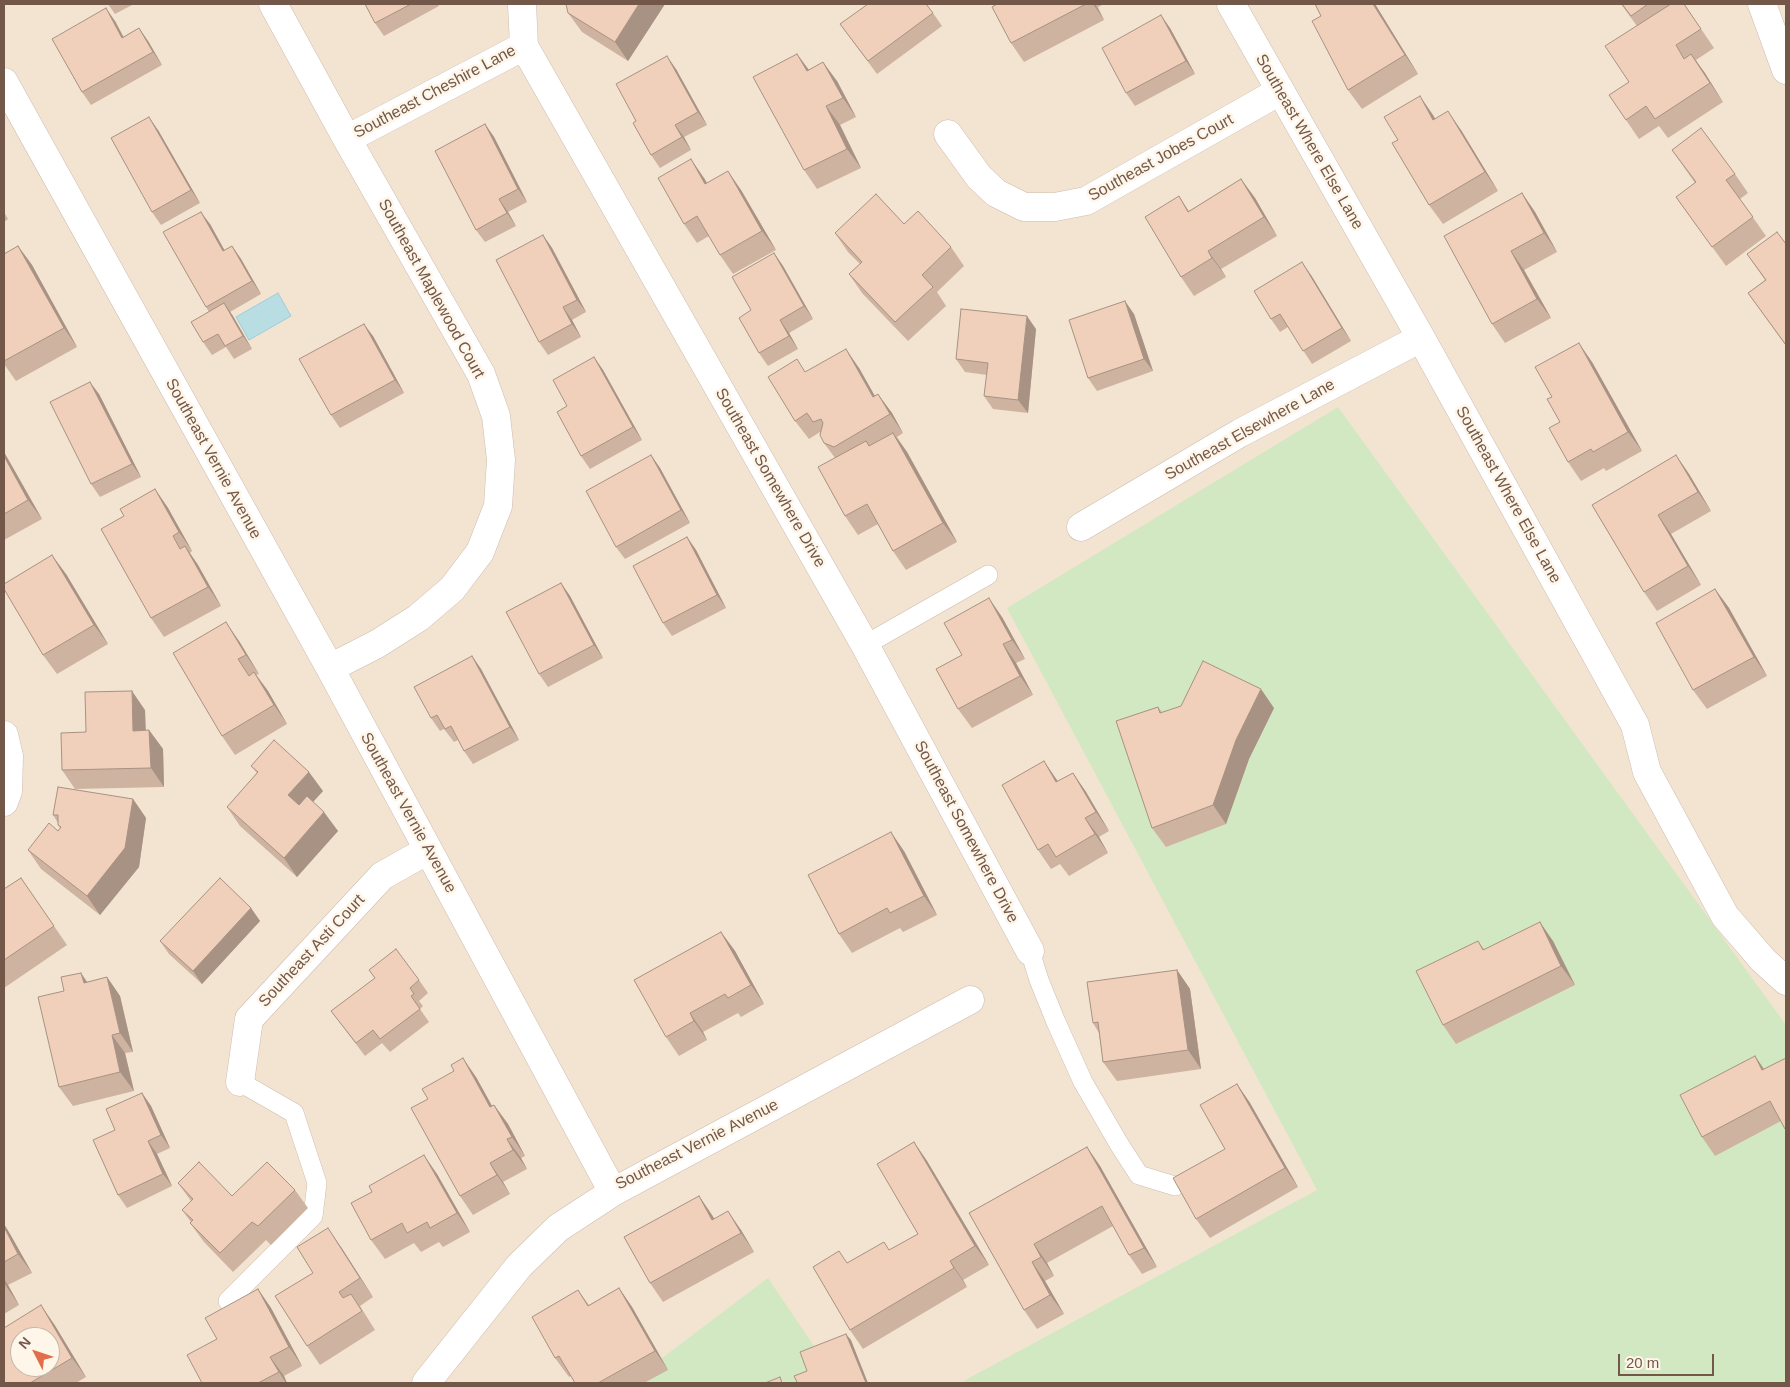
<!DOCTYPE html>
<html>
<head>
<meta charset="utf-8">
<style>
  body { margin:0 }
  #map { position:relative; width:1790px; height:1387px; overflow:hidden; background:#fbf2e3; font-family:Arial,sans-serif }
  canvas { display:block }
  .frame { position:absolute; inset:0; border:5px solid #73584a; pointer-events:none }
  .north { position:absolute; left:10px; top:1327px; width:50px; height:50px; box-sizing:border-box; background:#fef6e9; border:1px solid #c6b7a9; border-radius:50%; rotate:311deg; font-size:14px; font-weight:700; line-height:20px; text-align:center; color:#73584a }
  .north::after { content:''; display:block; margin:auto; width:18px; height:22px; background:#e26d4b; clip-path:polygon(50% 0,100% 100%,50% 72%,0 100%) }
  .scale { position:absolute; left:1618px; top:1354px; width:96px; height:22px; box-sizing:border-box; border:2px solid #73584a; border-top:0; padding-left:6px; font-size:15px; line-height:18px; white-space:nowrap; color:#73584a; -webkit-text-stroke:4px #fef6e9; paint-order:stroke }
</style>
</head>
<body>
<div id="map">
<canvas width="1790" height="1387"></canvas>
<div class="frame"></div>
<div class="north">N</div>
<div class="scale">20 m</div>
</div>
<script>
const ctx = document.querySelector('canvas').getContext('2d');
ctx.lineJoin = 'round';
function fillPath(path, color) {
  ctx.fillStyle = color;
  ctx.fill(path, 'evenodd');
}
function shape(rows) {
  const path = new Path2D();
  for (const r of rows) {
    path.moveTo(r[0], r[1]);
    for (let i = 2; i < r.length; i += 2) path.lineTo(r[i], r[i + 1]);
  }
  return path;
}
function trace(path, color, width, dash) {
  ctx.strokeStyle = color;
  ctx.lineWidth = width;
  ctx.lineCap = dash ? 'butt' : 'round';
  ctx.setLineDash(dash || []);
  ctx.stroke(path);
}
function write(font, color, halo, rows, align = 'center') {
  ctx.font = font + ' Arial,sans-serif';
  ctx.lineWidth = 5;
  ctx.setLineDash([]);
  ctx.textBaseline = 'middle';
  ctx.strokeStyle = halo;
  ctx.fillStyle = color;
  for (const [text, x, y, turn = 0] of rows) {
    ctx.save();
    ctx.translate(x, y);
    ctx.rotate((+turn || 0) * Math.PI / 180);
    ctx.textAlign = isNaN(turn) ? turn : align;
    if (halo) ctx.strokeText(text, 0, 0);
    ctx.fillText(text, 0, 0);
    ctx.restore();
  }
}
fillPath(shape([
  [4,4,1786,4,1786,1375,1744,1383,4,1383],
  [20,1337,50,1337,50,1367,20,1367]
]), '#f3e4d2');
fillPath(shape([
  [1338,407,1786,1025,1786,1383,960,1383,1317,1190,1007,608],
  [768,1278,839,1383,629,1383]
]), '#d2e8c2');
const water = shape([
  [278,293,291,316,249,340,236,317,278,293]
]);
fillPath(water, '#b8dee4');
trace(water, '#9fcdd6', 1);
const service = shape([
  [865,645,988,575],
  [1030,951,1039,980,1056,1022,1083,1082,1119,1144,1139,1175,1175,1186],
  [228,1301,313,1216,317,1183,294,1113,240,1082]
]);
const minor = shape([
  [273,4,347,139,481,374,496,416,501,460,498,506,480,552,452,589,418,618,377,644,330,668],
  [522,4,524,46,865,645,1030,951],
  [1231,4,1421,338,1635,725,1647,772,1725,916,1763,960,1786,981],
  [1762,4,1786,70],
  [4,82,330,668,613,1192],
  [948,134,979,177,996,193,1024,207,1055,207,1086,201,1280,91],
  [347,139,524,46],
  [1081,527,1240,433,1421,338],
  [4,735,9,756,8,791,4,802],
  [240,1082,249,1019,382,876,428,850],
  [426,1383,519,1266,558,1228,613,1192,970,1000]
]);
trace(service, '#cebcad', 20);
trace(minor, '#cebcad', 29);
trace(service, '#fff', 19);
trace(minor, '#fff', 28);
fillPath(shape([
  [108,4,134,4,115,14],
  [365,4,438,4,439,6,384,36,375,23],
  [665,4,628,61,582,32,568,13],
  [997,4,1104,4,1098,7,1104,20,1024,62,1011,43],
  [1315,4,1375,4,1418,74,1362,109,1348,90,1321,16],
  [1621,4,1684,4,1714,48,1696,60,1723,102,1668,138,1659,126,1639,139,1626,120,1629,82,1637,26],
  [933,13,942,26,877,74,840,24],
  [115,21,123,37,139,28,148,41,162,65,91,105,82,92],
  [1170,28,1195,74,1135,106,1126,93],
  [797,54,809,70,837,81,856,117,840,125,861,168,817,189,804,170],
  [676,69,707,125,684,137,691,150,660,168,651,155,636,121],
  [1433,115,1435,119,1461,130,1498,191,1443,224,1429,205,1398,140],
  [485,124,494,137,527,202,508,212,516,226,485,242,476,230],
  [158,130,200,203,161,225,152,212],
  [1672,150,1735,174,1748,193,1740,199,1766,236,1726,266,1676,197,1695,183],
  [704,178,707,183,741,190,776,250,733,274,720,255,709,236,697,243,684,224],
  [1241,179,1255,198,1277,236,1221,269,1226,277,1194,296,1181,277,1179,196,1189,211],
  [1522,193,1535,212,1557,252,1524,270,1551,318,1505,343,1492,324],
  [4,212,8,219,4,222],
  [210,224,225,251,232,246,241,259,261,294,230,312,252,349,234,359,226,347,212,355,203,342,209,312,206,307],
  [904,224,951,247,964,266,937,292,946,306,908,341,862,293,849,274,860,264,848,252,835,233],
  [543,235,552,248,586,312,572,320,581,337,548,355,539,342],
  [1786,244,1786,346,1748,293,1765,280,1747,254],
  [18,246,32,265,77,347,16,381,4,364,4,254],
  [774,253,783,266,813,319,789,333,798,349,768,366,759,353,751,310],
  [1311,275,1351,341,1312,364,1288,327,1280,332,1271,319],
  [1134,314,1153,371,1097,391,1088,378],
  [1036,329,1028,413,993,409,984,396,987,375,965,372,956,359],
  [373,336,404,393,340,428,331,415],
  [594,357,603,370,642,440,590,469,581,456,567,406],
  [1592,362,1642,451,1606,471,1604,468,1581,481,1568,462,1560,422,1552,397],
  [859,368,875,396,892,413,903,433,897,437,907,452,957,542,906,570,893,551,878,524,858,535,845,516,835,458,824,443,820,432,809,439,795,421,806,372],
  [99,394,141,477,100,497,91,484],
  [4,452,42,519,4,540],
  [651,455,660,468,690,523,625,559,616,547],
  [1676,455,1689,474,1711,511,1671,534,1701,585,1657,611,1644,592,1592,505],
  [155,489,168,508,192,551,190,553,198,565,221,606,164,637,151,618,124,516],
  [687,537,696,550,726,608,672,636,663,623],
  [66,574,108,644,57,674,43,655],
  [561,583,570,596,603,658,548,687,539,674],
  [1715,589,1729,608,1767,676,1707,709,1693,690],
  [1002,617,1025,659,1016,663,1033,695,972,728,958,709,962,655],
  [239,641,259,674,256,675,268,691,287,724,235,755,222,736],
  [472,656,481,669,519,740,473,764,464,751,458,740,454,742,444,729,440,731,431,718],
  [1158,707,1162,712,1274,708,1249,759,1226,824,1166,847,1152,828],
  [145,710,146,730,149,730,163,749,164,787,75,789,62,770,86,732],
  [251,766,323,791,313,802,338,831,297,877,240,826,227,807,257,773],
  [1073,773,1086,792,1109,831,1099,837,1108,853,1069,876,1060,864,1051,869,1038,850,1058,782],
  [133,799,146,818,139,867,100,915,41,869,28,850,58,831,60,828,58,825,58,823,53,815],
  [904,851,937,915,903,932,900,928,852,953,839,934],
  [21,878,67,945,4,988,4,889],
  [251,908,260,921,202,984,169,954,160,941],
  [721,932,735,951,764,1004,741,1017,738,1013,703,1032,707,1040,679,1056,666,1037],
  [1478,941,1484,949,1553,941,1575,985,1456,1044,1443,1025],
  [369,970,419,980,428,993,419,1001,423,1006,420,1009,429,1022,390,1052,382,1043,365,1056,331,1011,375,978],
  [1177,970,1190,989,1201,1069,1117,1081,1103,1062,1099,1033,1093,1023],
  [107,977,120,996,133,1052,125,1053,134,1091,73,1106,59,1087,64,991,87,982],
  [1755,1056,1764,1070,1786,1058,1786,1130,1781,1121,1715,1156,1702,1137],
  [476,1077,492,1106,494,1105,508,1124,525,1156,521,1158,527,1169,503,1182,510,1194,473,1215,460,1196],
  [1237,1084,1250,1103,1298,1187,1210,1238,1196,1219,1225,1149],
  [142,1093,151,1106,170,1148,157,1154,172,1186,127,1208,118,1195,115,1130],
  [914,1142,927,1161,989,1265,963,1280,967,1287,863,1349,850,1330,848,1263,890,1250,918,1234],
  [1087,1147,1100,1166,1157,1267,1142,1274,1129,1255,1113,1226,1047,1263,1054,1276,1045,1281,1064,1314,1037,1329,1024,1310,969,1213],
  [437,1174,470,1232,443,1247,439,1242,421,1252,414,1243,385,1259,371,1240],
  [178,1183,232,1196,295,1190,308,1208,271,1245,266,1240,233,1272,204,1242,190,1223,191,1222,182,1210,191,1201],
  [699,1196,714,1218,741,1230,754,1252,663,1302,650,1283],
  [4,1224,10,1234,32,1273,8,1285,19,1305,4,1314],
  [341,1247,373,1297,360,1306,375,1330,320,1365,307,1346,313,1273],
  [619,1288,632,1307,668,1370,644,1383,575,1383,571,1376,569,1377,555,1358,578,1290,589,1305],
  [258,1289,271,1308,302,1366,284,1376,287,1383,202,1383,217,1339],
  [54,1324,86,1377,76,1383,4,1383]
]), '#ceb3a1');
fillPath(shape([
  [639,4,665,4,628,61,615,42],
  [1093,4,1095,4,1104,20],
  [1373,4,1375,4,1418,74,1405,55],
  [106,8,115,21,131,51,122,38],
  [1161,15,1170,28,1195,74,1186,61],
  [139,28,148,41,162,65,153,52],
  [797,54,811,73,807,71],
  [1691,54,1705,73,1723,102,1710,83],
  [667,56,676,69,707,125,698,112],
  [823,62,837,81,856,117,843,98],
  [1420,96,1433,115,1447,139,1433,120],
  [826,106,840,125,861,168,847,149],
  [1448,111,1461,130,1498,191,1485,172],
  [149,117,158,130,200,203,191,190],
  [485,124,494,137,527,202,518,189],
  [675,125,684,137,691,150,682,137],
  [691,159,704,178,718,203,705,184],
  [728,171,741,190,776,250,762,231],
  [1241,179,1255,198,1277,236,1264,217],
  [1522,193,1535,212,1557,252,1544,233],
  [499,199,508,212,516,226,507,213],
  [201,212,210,224,232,264,223,251],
  [543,235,552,248,586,312,577,300],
  [18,246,32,265,77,347,64,328],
  [232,246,241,259,261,294,252,281],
  [1208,251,1221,269,1226,277,1212,258],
  [1511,251,1524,270,1551,318,1537,299],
  [774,253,783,266,813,319,804,306],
  [1302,262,1311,275,1351,341,1342,328],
  [1125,301,1134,314,1153,371,1144,359],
  [224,303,233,316,252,349,243,336],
  [563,307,572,320,581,337,572,324],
  [1027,316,1036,329,1028,413,1018,400],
  [780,320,789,333,798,349,789,336],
  [364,324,373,336,404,393,395,380],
  [1579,343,1592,362,1642,451,1628,432],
  [846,349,859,368,886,416,873,397],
  [594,357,603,370,642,440,633,427],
  [90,382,99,394,141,477,132,464],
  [878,394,892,413,903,433,890,414],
  [893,433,907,452,957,542,943,523],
  [4,452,42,519,28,500,4,456],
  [651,455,660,468,690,523,681,510],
  [1676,455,1689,474,1711,511,1698,492],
  [155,489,168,508,192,551,179,532],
  [1658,515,1671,534,1701,585,1688,566],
  [687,537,696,550,726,608,717,595],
  [185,546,198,565,221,606,208,587],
  [52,555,66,574,108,644,94,625],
  [561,583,570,596,603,658,594,645],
  [1715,589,1729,608,1767,676,1754,657],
  [989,598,1002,617,1025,659,1012,640],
  [226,622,239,641,259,674,246,655],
  [1003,644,1016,663,1033,695,1020,676],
  [472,656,481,669,519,740,510,727],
  [254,672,268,691,287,724,274,705],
  [1261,689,1274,708,1249,759,1226,824,1213,805,1236,740],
  [132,691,145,710,146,750,133,731],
  [149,730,163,749,164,787,151,768],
  [1044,761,1057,780,1070,801,1056,782],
  [309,772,323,791,302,814,288,795],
  [1073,773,1086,792,1109,831,1096,812],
  [133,799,146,818,139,867,100,915,87,896],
  [324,812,338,831,297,877,284,858],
  [1085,818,1099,837,1108,853,1095,834],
  [891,832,904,851,937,915,924,896],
  [251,908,260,921,202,984,193,971],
  [1540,922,1553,941,1575,985,1561,966],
  [721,932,735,951,764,1004,751,985],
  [1177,970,1190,989,1201,1069,1188,1050],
  [81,973,94,992,84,983],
  [107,977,120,996,133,1052,120,1033],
  [690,1013,703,1032,707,1040,694,1021],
  [112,1035,125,1053,134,1091,120,1072],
  [1755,1056,1768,1075,1762,1070],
  [463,1058,476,1077,503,1126,490,1107],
  [1237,1084,1250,1103,1298,1187,1285,1168],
  [142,1093,151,1106,170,1148,161,1135],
  [494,1105,508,1124,525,1156,512,1137],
  [507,1139,521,1158,527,1169,513,1150],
  [148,1141,157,1154,172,1186,163,1174],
  [914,1142,927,1161,989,1265,975,1246],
  [1087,1147,1100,1166,1157,1267,1144,1248],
  [424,1155,437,1174,470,1232,457,1213],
  [490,1163,503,1182,510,1194,497,1175],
  [699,1196,712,1215,725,1238,712,1220],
  [728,1211,741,1230,754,1252,741,1233],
  [4,1224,10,1234,32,1273,18,1254,4,1227],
  [328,1228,341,1247,373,1297,360,1278],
  [1034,1244,1047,1263,1054,1276,1041,1257],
  [950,1261,963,1280,967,1287,954,1268],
  [1032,1262,1045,1281,1064,1314,1050,1295],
  [4,1279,8,1285,19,1305,6,1286,4,1282],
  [619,1288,632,1307,668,1370,655,1351],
  [258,1289,271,1308,302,1366,289,1347],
  [41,1305,54,1324,86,1377,72,1358],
  [846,1334,851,1340,868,1383,866,1383],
  [270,1357,284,1376,287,1383,286,1383,279,1372]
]), '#a89283');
const building = shape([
  [365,4,411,4,375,23,365,4],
  [566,4,639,4,615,42,568,13,566,4],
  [868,4,926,4,933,13,868,61,840,24,868,4],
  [997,4,1086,4,1011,43,992,7,997,4],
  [1315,4,1373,4,1405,55,1348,90,1312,21,1321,16,1315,4],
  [1622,4,1648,4,1631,16,1622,4],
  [1671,4,1684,4,1701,29,1676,45,1684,59,1691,54,1710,83,1655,119,1646,106,1626,120,1609,95,1629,82,1605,46,1671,4],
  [106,8,122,38,139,28,153,52,82,92,52,39,106,8],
  [1161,15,1186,61,1126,93,1102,48,1161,15],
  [797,54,807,71,823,62,843,98,826,106,847,149,804,170,753,77,797,54],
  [667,56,698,112,675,125,682,137,651,155,633,123,636,121,616,84,667,56],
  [1420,96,1433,120,1448,111,1485,172,1429,205,1392,143,1398,140,1384,117,1420,96],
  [149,117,191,190,152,212,111,138,149,117],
  [485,124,518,189,499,199,507,213,476,230,435,151,485,124],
  [1701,128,1735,174,1726,180,1753,217,1712,247,1676,197,1696,182,1672,150,1701,128],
  [691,159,705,184,728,171,762,231,720,255,697,216,684,224,658,178,691,159],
  [1241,179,1264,217,1208,251,1212,258,1181,277,1145,217,1179,196,1188,212,1241,179],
  [1522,193,1544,233,1511,251,1537,299,1492,324,1444,236,1522,193],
  [876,194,904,224,918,211,951,247,922,275,933,287,895,322,849,274,862,262,835,233,876,194],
  [201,212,223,251,232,246,252,281,206,307,163,232,201,212],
  [1777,232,1786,244,1786,345,1748,293,1766,280,1747,254,1777,232],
  [543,235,577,300,563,307,572,324,539,342,496,260,543,235],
  [18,246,64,328,4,361,4,254,18,246],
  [774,253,804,306,780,320,789,336,759,353,739,318,751,310,732,277,774,253],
  [1302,262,1342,328,1303,351,1280,314,1271,319,1254,291,1302,262],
  [1125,301,1144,359,1088,378,1069,320,1125,301],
  [224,303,243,336,225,346,218,334,203,342,191,322,224,303],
  [961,309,1027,316,1018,400,984,396,988,363,956,359,961,309],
  [364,324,395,380,331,415,299,359,364,324],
  [1579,343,1628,432,1593,452,1591,449,1568,462,1549,428,1560,422,1547,399,1552,397,1535,367,1579,343],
  [846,349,873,397,878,394,890,414,834,447,824,443,820,435,823,423,821,419,813,422,807,413,795,421,768,377,797,359,805,372,846,349],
  [594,357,633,427,581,456,557,412,567,406,553,380,594,357],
  [90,382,132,464,91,484,50,402,90,382],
  [893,433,943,523,893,551,867,504,845,516,818,467,866,441,869,446,893,433],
  [651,455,681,510,616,547,586,491,651,455],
  [1676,455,1698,492,1658,515,1688,566,1644,592,1592,505,1676,455],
  [4,456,28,500,4,514,4,456],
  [155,489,179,532,173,536,180,549,185,546,208,587,151,618,101,529,124,516,120,509,155,489],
  [687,537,717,595,663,623,633,566,687,537],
  [52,555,94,625,43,655,4,589,4,584,52,555],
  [561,583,594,645,539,674,506,612,561,583],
  [1715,589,1754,657,1693,690,1656,623,1715,589],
  [989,598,1012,640,1003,644,1020,676,958,709,936,669,962,655,944,623,989,598],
  [226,622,246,655,238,659,249,676,254,672,274,705,222,736,173,653,226,622],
  [472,656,510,727,464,751,451,726,445,729,437,715,431,718,414,687,472,656],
  [1203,661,1261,689,1236,740,1213,805,1152,828,1116,721,1158,707,1160,713,1181,706,1203,661],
  [132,691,133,731,149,730,151,768,62,770,61,733,86,732,85,692,132,691],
  [274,740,309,772,288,795,299,805,307,796,324,812,284,858,227,807,258,772,251,766,274,740],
  [1044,761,1056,782,1073,773,1096,812,1085,818,1095,834,1056,857,1048,844,1038,850,1002,785,1044,761],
  [58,787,133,799,125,848,87,896,28,850,49,823,58,831,61,827,58,825,58,815,53,815,58,787],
  [891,832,924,896,890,913,887,908,839,934,808,875,891,832],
  [21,878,54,926,4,960,4,889,21,878],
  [220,878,251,908,193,971,160,941,220,878],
  [1540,922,1561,966,1443,1025,1416,971,1478,941,1483,950,1540,922],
  [721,932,751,985,728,998,725,994,690,1013,694,1021,666,1037,634,980,721,932],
  [396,949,419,980,410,988,414,994,411,996,420,1009,380,1039,373,1030,356,1043,331,1011,375,978,369,970,396,949],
  [1177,970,1188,1050,1103,1062,1098,1022,1093,1023,1087,982,1177,970],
  [81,973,84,983,107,977,120,1033,112,1035,120,1072,59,1087,38,997,64,991,61,977,81,973],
  [1755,1056,1762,1070,1786,1058,1786,1129,1785,1129,1770,1101,1702,1137,1680,1095,1755,1056],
  [463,1058,490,1107,494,1105,512,1137,507,1139,513,1150,490,1163,497,1175,460,1196,411,1108,428,1099,422,1089,454,1071,451,1065,463,1058],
  [1237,1084,1285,1168,1196,1219,1173,1178,1225,1149,1200,1105,1237,1084],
  [142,1093,161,1135,148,1141,163,1174,118,1195,93,1140,115,1130,106,1109,142,1093],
  [914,1142,975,1246,950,1261,954,1268,850,1330,813,1267,839,1251,847,1263,884,1242,889,1250,918,1234,877,1164,914,1142],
  [1087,1147,1144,1248,1129,1255,1102,1206,1034,1244,1041,1257,1032,1262,1050,1295,1024,1310,969,1213,1087,1147],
  [424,1155,457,1213,430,1228,427,1222,407,1233,402,1223,371,1240,351,1203,372,1192,369,1186,424,1155],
  [199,1162,232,1196,267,1162,295,1190,258,1226,252,1222,220,1253,190,1223,193,1220,182,1210,193,1199,178,1183,199,1162],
  [699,1196,712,1220,728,1211,741,1233,650,1283,624,1237,699,1196],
  [4,1227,18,1254,4,1262,4,1227],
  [328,1228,360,1278,339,1292,343,1298,351,1294,362,1311,307,1346,275,1296,313,1273,297,1247,328,1228],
  [619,1288,655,1351,598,1383,575,1383,559,1356,555,1358,532,1317,578,1290,588,1306,619,1288],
  [258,1289,289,1347,270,1357,279,1372,258,1383,202,1383,187,1355,217,1339,205,1318,258,1289],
  [41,1305,72,1358,30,1383,4,1383,4,1328,41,1305],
  [20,1337,50,1337,50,1367,20,1367,20,1337],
  [846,1334,866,1383,795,1383,797,1382,794,1376,807,1371,800,1352,846,1334],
  [780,1377,782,1383,765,1383,780,1377]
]);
fillPath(building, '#f0d0bb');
trace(building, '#a89283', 1);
write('16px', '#73584a', '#fef6e9', [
  ["Southeast Cheshire Lane",435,92,-28],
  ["Southeast Where Else Lane",1309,142,60],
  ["Southeast Jobes Court",1161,158,-29],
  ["Southeast Maplewood Court",431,289,61],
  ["Southeast Elsewhere Lane",1250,430,-29],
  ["Southeast Vernie Avenue",213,459,61],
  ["Southeast Somewhere Drive",770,478,60],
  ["Southeast Where Else Lane",1508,495,61],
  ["Southeast Vernie Avenue",408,813,61],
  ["Southeast Somewhere Drive",966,832,62],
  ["Southeast Asti Court",312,951,-47],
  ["Southeast Vernie Avenue",697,1145,-27]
]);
</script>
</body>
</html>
